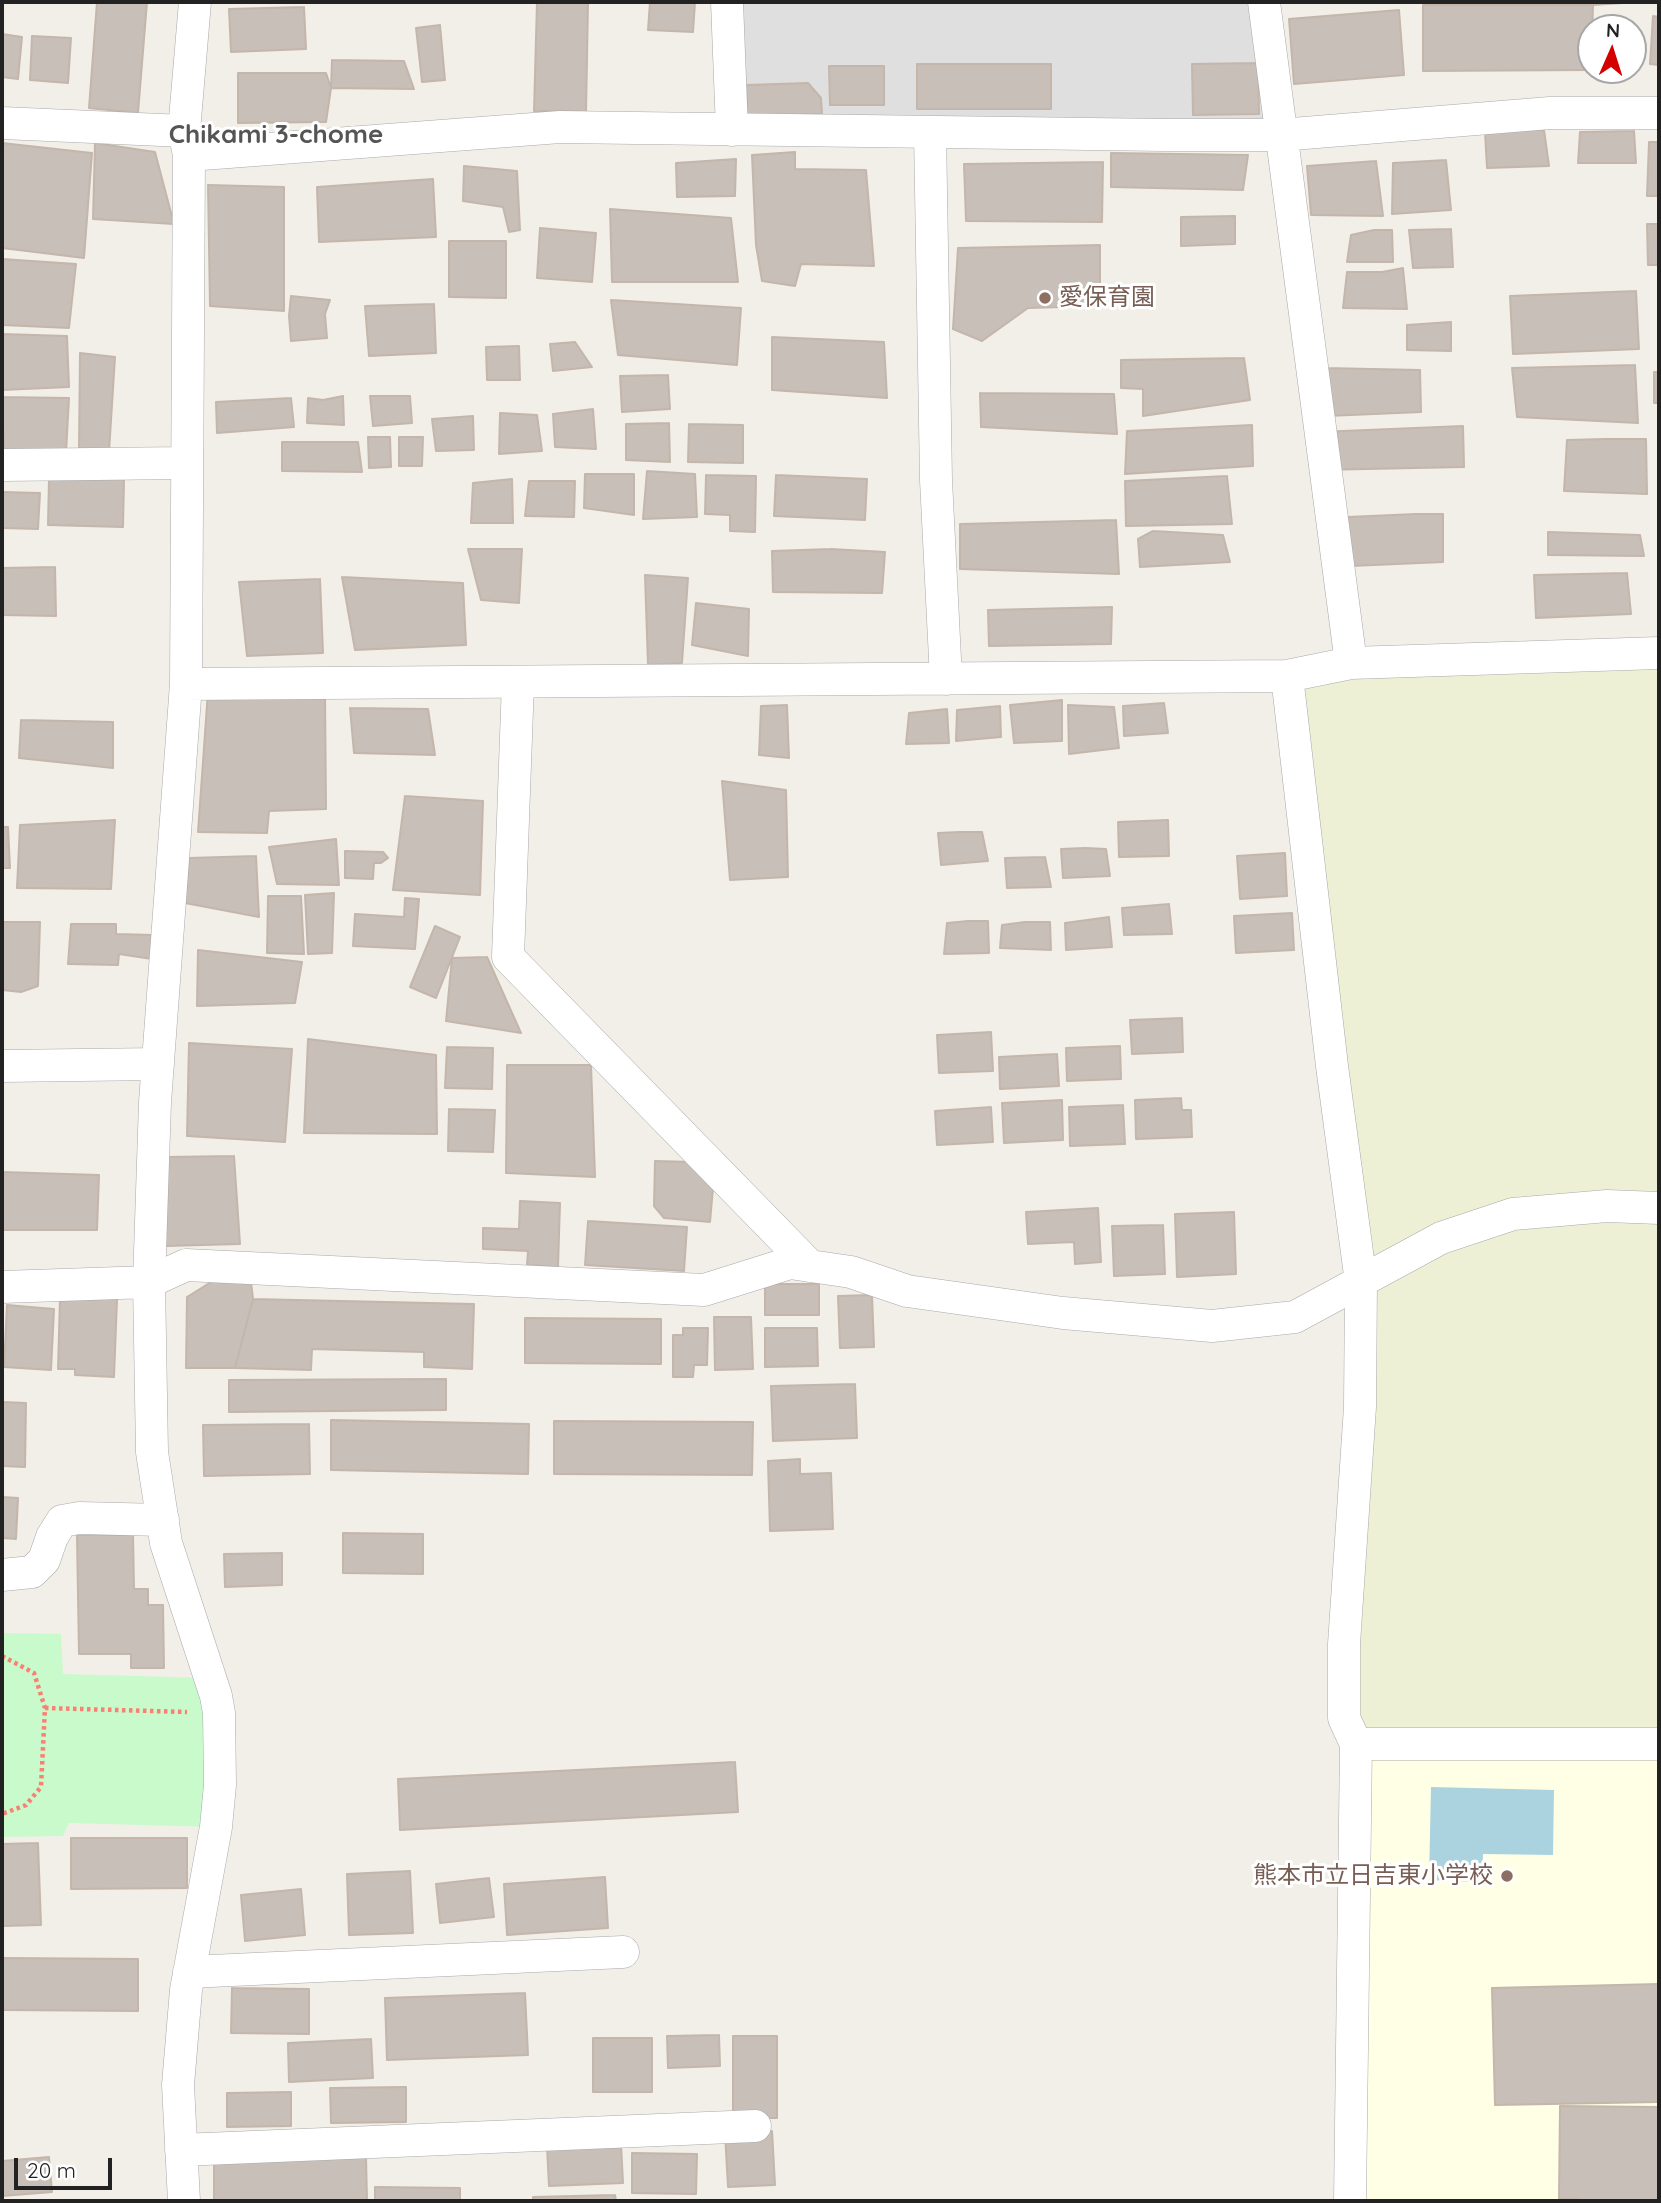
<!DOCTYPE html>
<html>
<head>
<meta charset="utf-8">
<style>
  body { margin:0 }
  #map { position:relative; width:1661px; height:2203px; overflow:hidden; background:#f2efe9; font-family:Quicksand,sans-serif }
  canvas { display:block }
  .frame { position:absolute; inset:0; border:4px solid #222; pointer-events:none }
  .north { position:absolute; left:1577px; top:14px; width:70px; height:70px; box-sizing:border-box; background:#fff; border:2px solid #a7a7a7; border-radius:50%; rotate:3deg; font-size:19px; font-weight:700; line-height:28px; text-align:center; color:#222 }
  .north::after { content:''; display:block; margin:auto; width:24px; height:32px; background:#d40000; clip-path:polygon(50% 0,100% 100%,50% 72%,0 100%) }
  .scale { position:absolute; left:14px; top:2158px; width:98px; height:32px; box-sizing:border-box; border:4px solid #222; border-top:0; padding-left:9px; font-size:21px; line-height:24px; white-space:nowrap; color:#222; -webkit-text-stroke:5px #fff; paint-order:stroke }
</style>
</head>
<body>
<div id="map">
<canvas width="1661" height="2203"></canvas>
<div class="frame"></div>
<div class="north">N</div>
<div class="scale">20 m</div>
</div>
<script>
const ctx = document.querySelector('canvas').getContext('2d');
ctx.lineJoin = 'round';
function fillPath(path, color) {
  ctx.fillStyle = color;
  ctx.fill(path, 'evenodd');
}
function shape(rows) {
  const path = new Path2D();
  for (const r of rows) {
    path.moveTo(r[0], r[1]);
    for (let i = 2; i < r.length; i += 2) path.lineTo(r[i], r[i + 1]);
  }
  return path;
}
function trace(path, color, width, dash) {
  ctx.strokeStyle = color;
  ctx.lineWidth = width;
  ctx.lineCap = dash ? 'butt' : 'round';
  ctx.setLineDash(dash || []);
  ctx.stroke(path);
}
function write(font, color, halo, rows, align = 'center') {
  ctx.font = font + ' Quicksand,"Noto Sans JP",sans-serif';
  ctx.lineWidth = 6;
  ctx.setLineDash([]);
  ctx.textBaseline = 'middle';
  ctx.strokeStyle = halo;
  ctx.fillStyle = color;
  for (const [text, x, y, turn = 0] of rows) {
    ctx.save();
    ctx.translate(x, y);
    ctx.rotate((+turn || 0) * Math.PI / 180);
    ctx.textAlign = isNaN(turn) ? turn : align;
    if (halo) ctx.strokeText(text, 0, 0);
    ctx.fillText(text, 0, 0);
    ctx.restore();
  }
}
fillPath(shape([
  [736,2,1251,2,1267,123,747,117]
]), '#e0dfdf');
fillPath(shape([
  [1356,1744,1659,1744,1659,2201,1350,2201]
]), '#ffffe5');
fillPath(shape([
  [1659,653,1659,1744,1356,1744,1360,1407,1287,676]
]), '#eef0d5');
fillPath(shape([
  [2,1633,61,1634,63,1674,209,1678,216,1827,69,1823,63,1836,2,1837]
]), '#c8facc');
fillPath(shape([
  [1431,1787,1554,1790,1553,1855,1483,1854,1482,1882,1429,1880]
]), '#aad3df');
const building = shape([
  [97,2,147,2,138,113,89,108,97,2],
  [537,2,588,2,586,112,534,111,537,2],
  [650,2,695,2,693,32,648,30,650,2],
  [1585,2,1638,2,1593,5,1585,2],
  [1423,5,1593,5,1591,70,1593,70,1423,71,1423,5],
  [304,7,306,49,231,52,229,9,304,7],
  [1399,10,1404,75,1294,84,1289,19,1399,10],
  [1653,16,1659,17,1659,65,1650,64,1653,16],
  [440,25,445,80,422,82,416,28,440,25],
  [2,34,22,37,18,79,2,77,2,34],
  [32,36,71,38,68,83,30,80,32,36],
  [332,60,404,61,414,89,331,88,332,60],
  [1258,63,1259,114,1193,115,1192,64,1258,63],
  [917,64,1051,64,1051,109,917,109,917,64],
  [829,66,884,66,884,105,830,105,829,66],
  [238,73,326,73,331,88,326,122,238,123,238,73],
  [808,83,821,98,822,114,747,117,746,85,808,83],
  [1510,128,1544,130,1549,166,1487,168,1485,132,1510,128],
  [1634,131,1636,163,1578,163,1580,132,1634,131],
  [1649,142,1659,142,1659,196,1647,196,1649,142],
  [2,143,92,153,84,258,2,248,2,143],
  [95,143,155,152,174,224,93,219,95,143],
  [795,152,795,169,866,170,874,266,801,264,795,286,762,281,756,245,752,155,795,152],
  [1111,153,1248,155,1243,190,1111,187,1111,153],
  [736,159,735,196,677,197,676,163,736,159],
  [1446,160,1451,210,1392,214,1393,163,1446,160],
  [1376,161,1383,216,1311,215,1307,166,1376,161],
  [1103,162,1102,222,966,221,964,164,1103,162],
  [464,166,517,171,520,230,509,232,503,207,463,201,464,166],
  [433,179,436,237,319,242,317,187,433,179],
  [208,185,284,187,284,311,210,306,208,185],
  [610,209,731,218,738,282,612,282,610,209],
  [1235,216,1235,244,1181,246,1181,217,1235,216],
  [1647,224,1659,224,1659,265,1648,265,1647,224],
  [540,228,596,233,592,282,537,278,540,228],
  [1451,229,1453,267,1413,268,1409,230,1451,229],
  [1374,230,1392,230,1393,262,1347,262,1351,235,1374,230],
  [449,241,506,241,506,298,449,297,449,241],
  [1100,245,1100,306,1028,308,982,341,953,329,958,248,1100,245],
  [2,259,76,264,69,328,2,325,2,259],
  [1403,268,1407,309,1343,308,1347,272,1382,272,1403,268],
  [1636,291,1639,349,1513,354,1510,296,1636,291],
  [291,296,330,300,325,314,327,338,291,341,289,316,291,296],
  [611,300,741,308,737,365,618,355,611,300],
  [434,304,436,353,369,356,365,306,434,304],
  [1451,322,1451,351,1407,350,1407,325,1451,322],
  [2,334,67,336,69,387,2,390,2,334],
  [772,337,884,342,887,398,772,390,772,337],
  [575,342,592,367,553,371,550,344,575,342],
  [519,346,520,380,487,380,486,347,519,346],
  [80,353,115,357,109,452,79,452,80,353],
  [1244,358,1250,400,1143,416,1143,389,1121,388,1121,360,1244,358],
  [1635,365,1638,423,1517,417,1512,368,1635,365],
  [1324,368,1420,370,1421,412,1327,416,1324,368],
  [1654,372,1659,372,1659,403,1654,403,1654,372],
  [668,375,670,409,622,412,620,376,668,375],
  [980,393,1114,394,1117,434,981,427,980,393],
  [343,396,344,425,307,423,308,398,323,400,343,396],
  [370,396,410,396,412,423,373,426,370,396],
  [2,397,69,398,66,453,4,452,2,397],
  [291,398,294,427,217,433,216,402,291,398],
  [593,409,596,449,555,447,553,414,593,409],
  [500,413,537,415,542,451,499,454,500,413],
  [473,416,474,450,436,451,432,419,473,416],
  [669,423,670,462,626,460,626,424,669,423],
  [689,424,743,425,743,463,688,462,689,424],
  [1252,425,1253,466,1125,474,1127,431,1252,425],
  [1463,426,1464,467,1319,470,1319,432,1463,426],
  [368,437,390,437,391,467,369,468,368,437],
  [399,437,423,437,422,466,399,466,399,437],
  [1605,439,1646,439,1647,494,1564,491,1567,440,1605,439],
  [282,442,358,442,362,472,282,471,282,442],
  [647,471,695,474,697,517,643,519,647,471],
  [585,474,634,474,634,515,584,508,585,474],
  [706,475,756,476,755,532,730,531,730,515,705,514,706,475],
  [776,475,867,479,865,520,774,516,776,475],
  [1227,476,1232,524,1126,526,1125,481,1227,476],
  [49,478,124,479,123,527,48,525,49,478],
  [512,479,513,523,471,523,473,483,512,479],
  [529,481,575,481,574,517,525,516,529,481],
  [2,492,40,493,38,529,2,528,2,492],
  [1416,514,1443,514,1443,562,1328,567,1325,518,1416,514],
  [1116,520,1119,574,960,569,960,524,1116,520],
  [1153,531,1223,535,1230,562,1140,567,1138,539,1153,531],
  [1548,532,1640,535,1644,556,1548,555,1548,532],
  [468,549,522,549,519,603,481,600,468,549],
  [831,549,885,552,882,593,773,592,772,551,831,549],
  [55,567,56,616,2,615,2,568,55,567],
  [1627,573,1631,614,1536,618,1534,575,1627,573],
  [645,575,688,578,682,663,648,665,645,575],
  [342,577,463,583,466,645,355,650,342,577],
  [320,579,323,653,247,656,239,582,320,579],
  [696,603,749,609,748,656,692,645,696,603],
  [1112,607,1111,644,989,646,988,610,1112,607],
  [208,691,325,692,326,809,269,811,267,833,198,832,208,691],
  [1062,700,1062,741,1014,743,1010,705,1062,700],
  [1164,703,1168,733,1124,736,1123,706,1164,703],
  [787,705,789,758,759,755,761,706,787,705],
  [1068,705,1114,707,1119,748,1069,754,1068,705],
  [1000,706,1001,737,956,741,957,710,1000,706],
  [350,708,428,709,435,755,354,753,350,708],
  [947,709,949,743,906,744,909,713,947,709],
  [21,720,113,722,113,768,19,758,21,720],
  [722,781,786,790,788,877,730,880,722,781],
  [405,796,483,801,480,895,393,890,405,796],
  [115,820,111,889,17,888,20,825,115,820],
  [1168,820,1169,856,1119,857,1118,822,1168,820],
  [2,827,8,827,10,868,2,868,2,827],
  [960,832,982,832,988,861,941,865,938,833,960,832],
  [336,839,339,885,277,884,269,847,336,839],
  [1085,848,1106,849,1110,876,1063,878,1061,849,1085,848],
  [345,851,383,852,388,858,381,863,374,863,373,879,345,878,345,851],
  [1285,853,1287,896,1240,899,1237,856,1285,853],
  [256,856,259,917,185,903,189,858,256,856],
  [1045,857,1051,887,1007,888,1005,858,1045,857],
  [334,893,332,953,308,954,305,895,334,893],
  [268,896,301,896,304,954,267,953,268,896],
  [405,898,419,899,415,949,353,946,355,914,404,917,405,898],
  [1169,904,1172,934,1124,935,1122,908,1169,904],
  [1292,913,1294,950,1236,953,1234,916,1292,913],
  [1109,917,1112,947,1066,950,1065,923,1109,917],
  [968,921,988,921,989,953,944,954,947,923,968,921],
  [2,922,40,922,38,986,21,992,2,990,2,922],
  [1025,922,1050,922,1051,950,1000,948,1002,925,1025,922],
  [71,924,116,924,116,934,153,935,152,959,119,954,118,965,68,964,71,924],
  [435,926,460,937,436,998,410,987,435,926],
  [198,950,302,962,295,1003,197,1006,198,950],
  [487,957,521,1033,446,1021,452,958,487,957],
  [1182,1018,1183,1052,1132,1054,1130,1020,1182,1018],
  [991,1032,993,1071,939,1073,937,1035,991,1032],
  [308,1039,436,1055,437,1134,304,1133,308,1039],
  [189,1043,292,1049,285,1142,187,1136,189,1043],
  [1120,1046,1121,1079,1067,1081,1066,1048,1120,1046],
  [447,1047,493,1048,492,1089,445,1088,447,1047],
  [1057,1054,1059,1086,1000,1089,999,1057,1057,1054],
  [507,1065,591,1065,595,1177,506,1173,507,1065],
  [1181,1098,1182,1110,1191,1110,1192,1137,1136,1139,1135,1100,1181,1098],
  [1062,1100,1063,1140,1004,1143,1002,1103,1062,1100],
  [1123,1105,1125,1144,1070,1146,1069,1107,1123,1105],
  [991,1107,993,1142,937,1145,935,1111,991,1107],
  [449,1109,495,1110,493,1152,448,1151,449,1109],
  [234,1156,240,1244,166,1246,166,1157,234,1156],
  [655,1161,694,1162,713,1188,710,1222,664,1218,654,1206,655,1161],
  [2,1172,99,1175,97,1230,2,1230,2,1172],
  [520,1201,560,1203,558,1267,527,1265,528,1251,483,1249,483,1228,519,1229,520,1201],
  [1098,1208,1101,1262,1075,1264,1074,1242,1028,1244,1026,1212,1098,1208],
  [1234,1212,1236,1274,1177,1277,1175,1214,1234,1212],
  [588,1221,687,1227,684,1271,585,1265,588,1221],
  [1163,1225,1165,1274,1114,1276,1112,1226,1163,1225],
  [211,1282,251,1282,253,1299,235,1368,186,1368,187,1297,211,1282],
  [765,1284,819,1284,819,1315,765,1315,765,1284],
  [872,1295,874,1347,840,1348,838,1296,872,1295],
  [60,1297,117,1299,114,1377,75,1375,75,1369,58,1369,60,1297],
  [253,1299,474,1304,472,1369,424,1367,424,1352,312,1349,311,1370,235,1368,253,1299],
  [7,1305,54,1309,51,1370,4,1367,7,1305],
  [714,1317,751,1317,753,1369,715,1370,714,1317],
  [525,1318,661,1319,661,1364,525,1363,525,1318],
  [683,1328,708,1328,707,1365,694,1365,693,1377,673,1377,673,1335,683,1335,683,1328],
  [765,1328,817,1328,818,1366,765,1367,765,1328],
  [446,1379,446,1410,229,1412,229,1380,446,1379],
  [855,1384,857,1438,773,1441,771,1386,855,1384],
  [2,1402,26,1403,25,1467,2,1466,2,1402],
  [331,1420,529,1424,528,1474,331,1470,331,1420],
  [554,1421,753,1422,752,1475,554,1474,554,1421],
  [309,1424,310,1474,204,1476,203,1425,309,1424],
  [800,1459,800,1474,831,1473,833,1529,770,1531,768,1461,800,1459],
  [2,1497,18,1498,16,1539,2,1538,2,1497],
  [343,1533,423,1534,423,1574,343,1573,343,1533],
  [77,1535,133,1535,134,1589,148,1589,148,1605,163,1605,164,1668,131,1668,131,1654,79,1654,77,1535],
  [282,1553,282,1585,225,1587,224,1554,282,1553],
  [735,1762,738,1812,400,1830,398,1779,735,1762],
  [71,1838,187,1838,187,1888,71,1889,71,1838],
  [38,1843,41,1925,2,1926,2,1844,38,1843],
  [410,1871,413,1933,349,1935,347,1874,410,1871],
  [605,1877,608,1928,507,1935,504,1884,605,1877],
  [489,1878,494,1917,440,1923,436,1884,489,1878],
  [301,1889,305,1935,245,1941,241,1895,301,1889],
  [2,1958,138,1959,138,2011,2,2010,2,1958],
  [1659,1984,1659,2102,1495,2105,1492,1988,1659,1984],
  [232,1988,309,1989,309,2034,231,2033,232,1988],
  [525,1993,528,2055,387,2060,385,1998,525,1993],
  [719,2035,720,2066,668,2068,667,2036,719,2035],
  [733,2036,777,2036,777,2118,733,2118,733,2036],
  [593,2038,652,2038,652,2092,593,2092,593,2038],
  [371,2039,373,2078,289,2082,288,2043,371,2039],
  [406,2087,406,2122,331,2123,330,2088,406,2087],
  [291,2092,291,2126,227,2127,227,2093,291,2092],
  [1560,2106,1659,2107,1659,2201,1578,2201,1578,2199,1559,2199,1560,2106],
  [772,2131,775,2185,728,2187,725,2133,772,2131],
  [621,2144,623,2183,549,2186,547,2147,621,2144],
  [632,2153,697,2154,696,2194,632,2193,632,2153],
  [49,2157,52,2192,2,2196,2,2161,49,2157],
  [366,2157,367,2201,214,2201,214,2158,366,2157],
  [375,2187,460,2188,460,2201,375,2201,375,2187],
  [615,2195,616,2201,533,2201,533,2197,615,2195]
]);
fillPath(building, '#c7bfb8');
trace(building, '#c4b6ab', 2);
const minor = shape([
  [727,2,732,130],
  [1264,2,1351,663],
  [2,123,184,131],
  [930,132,936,480,946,679],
  [189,155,560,127,1165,135,1280,135,1550,113,1659,113],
  [2,465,187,463],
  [1287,676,1332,1066,1361,1282,1360,1407,1344,1644,1344,1718,1356,1744,1350,2201],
  [518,682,508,957,810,1266],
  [186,684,1287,676,1351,663,1659,653],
  [2,1066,158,1064],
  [2,1287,149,1282,186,1265,704,1290,790,1263,851,1272,907,1291,1063,1313,1212,1326,1295,1317,1441,1238,1513,1214,1607,1206,1659,1208],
  [2,1575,32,1572,44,1560,52,1537,62,1521,79,1518,163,1520],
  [1356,1744,1659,1744],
  [189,1972,623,1952],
  [181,2150,755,2126],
  [184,2201,178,2085,186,1990,216,1827,220,1785,219,1713,216,1696,166,1543,152,1452,149,1282,155,1102,186,684,189,155,184,131,195,2]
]);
trace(minor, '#a9a9a9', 33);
trace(shape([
  [2,1656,34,1673,45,1708,41,1787,26,1805,2,1814],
  [45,1708,187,1712]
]), '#fa8072', 4.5, [3.5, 3.5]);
trace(minor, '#fff', 32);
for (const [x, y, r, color] of [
  [1045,298,7,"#8d6e63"],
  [1507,1876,7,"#8d6e63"]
]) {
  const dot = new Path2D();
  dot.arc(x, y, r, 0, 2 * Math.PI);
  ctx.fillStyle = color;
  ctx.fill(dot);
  trace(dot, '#fff', 2.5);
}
write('24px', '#785e54', '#fff', [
  ["愛保育園",1059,298],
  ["熊本市立日吉東小学校",1493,1876,"right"]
], 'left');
write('bold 26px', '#555', '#fff', [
  ["Chikami 3-chome",276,135]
]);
</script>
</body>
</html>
